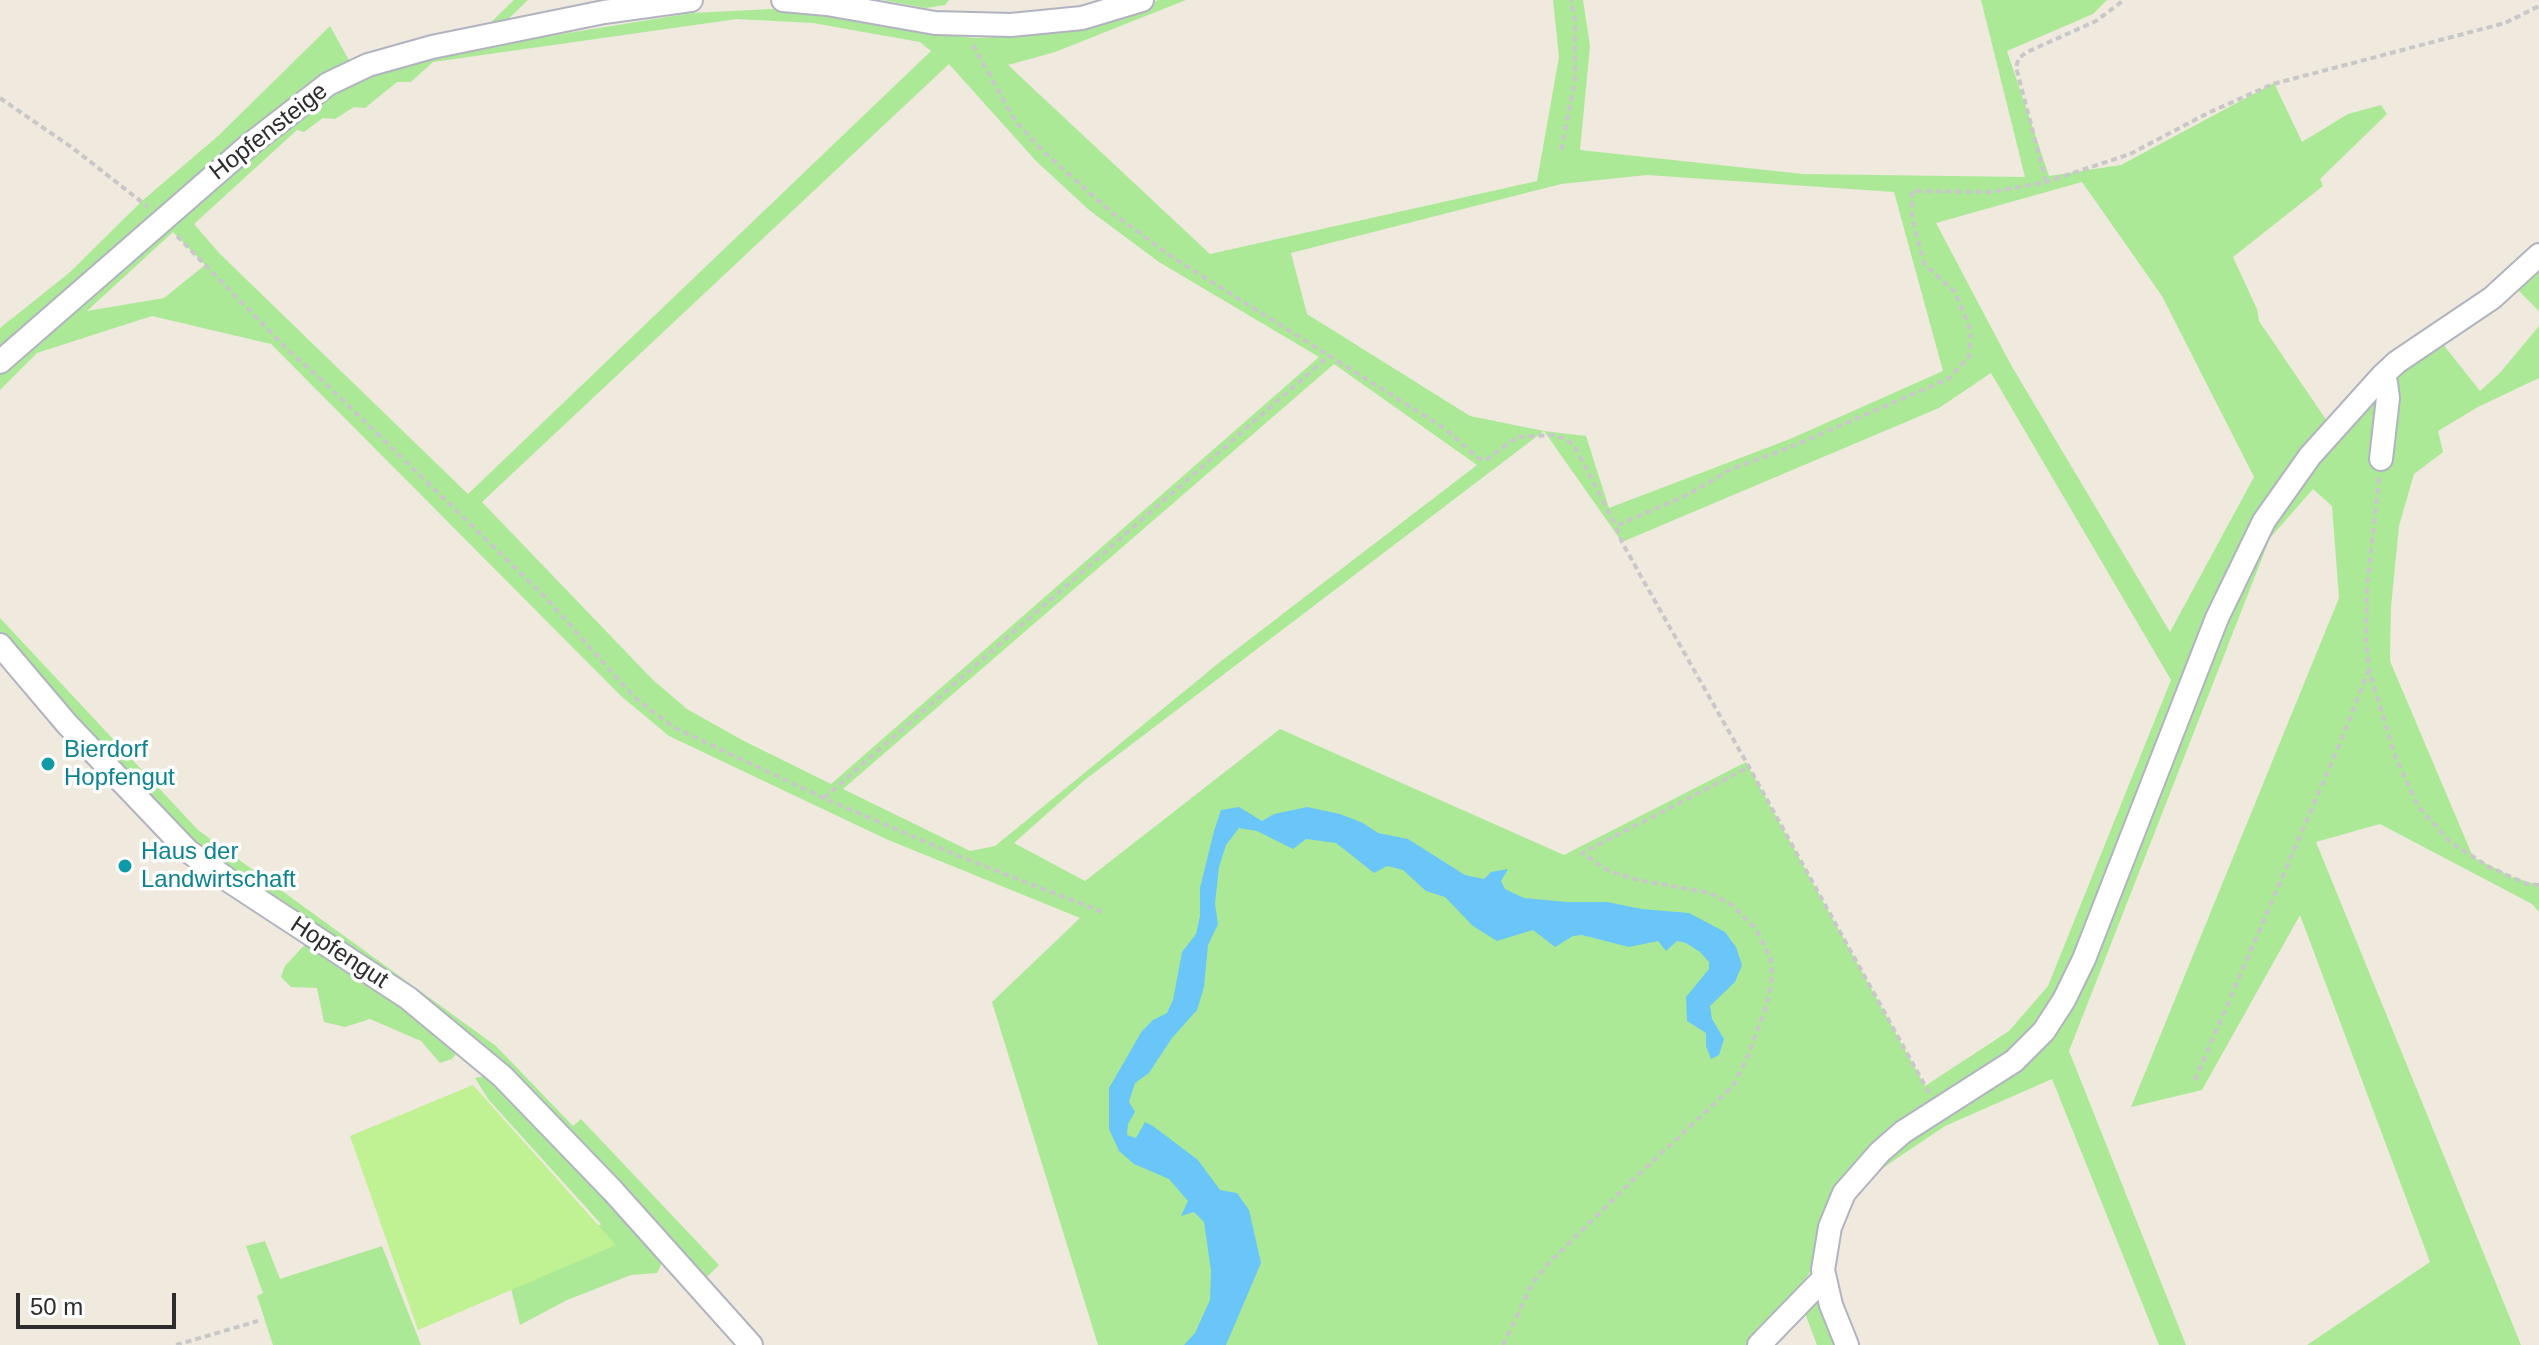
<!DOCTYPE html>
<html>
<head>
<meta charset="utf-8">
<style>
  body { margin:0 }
  #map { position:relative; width:2539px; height:1345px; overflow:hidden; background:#efe9de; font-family:Arial,sans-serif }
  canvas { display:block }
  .scale { position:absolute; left:16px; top:1293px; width:160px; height:36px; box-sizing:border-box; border:4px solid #2d2d2d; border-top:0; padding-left:10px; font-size:24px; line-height:28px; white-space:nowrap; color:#2d2d2d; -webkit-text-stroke:6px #fff; paint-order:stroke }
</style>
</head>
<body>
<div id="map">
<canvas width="2539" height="1345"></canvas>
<div class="scale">50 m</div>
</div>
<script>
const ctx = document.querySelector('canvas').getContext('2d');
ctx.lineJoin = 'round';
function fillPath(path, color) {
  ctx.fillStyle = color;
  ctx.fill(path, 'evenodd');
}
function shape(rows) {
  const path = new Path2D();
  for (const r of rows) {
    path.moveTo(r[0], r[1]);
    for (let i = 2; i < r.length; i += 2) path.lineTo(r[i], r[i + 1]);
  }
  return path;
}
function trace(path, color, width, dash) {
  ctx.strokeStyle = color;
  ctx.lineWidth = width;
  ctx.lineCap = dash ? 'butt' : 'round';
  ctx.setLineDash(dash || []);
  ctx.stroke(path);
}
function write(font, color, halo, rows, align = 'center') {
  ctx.font = font + ' Arial,sans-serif';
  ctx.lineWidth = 7;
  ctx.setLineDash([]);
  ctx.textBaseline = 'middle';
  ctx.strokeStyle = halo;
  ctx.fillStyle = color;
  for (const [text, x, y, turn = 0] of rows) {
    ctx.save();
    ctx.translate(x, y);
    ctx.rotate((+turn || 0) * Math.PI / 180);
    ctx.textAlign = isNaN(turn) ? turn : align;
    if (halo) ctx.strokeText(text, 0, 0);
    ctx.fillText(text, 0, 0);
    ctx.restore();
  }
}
fillPath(shape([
  [514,0,528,0,505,22,487,26],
  [882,0,949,0,945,5,926,8],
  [1158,0,1186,0,1055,52,1008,65,1210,254,1537,181,1559,57,1553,0,1583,0,1590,46,1580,150,1803,174,2025,177,1981,0,2107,0,2093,14,2007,51,2049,176,2121,165,2274,83,2302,142,2348,114,2381,105,2387,114,2320,179,2323,186,2233,257,2257,309,2259,321,2329,424,2285,477,2059,994,2024,1044,1874,1148,1811,1270,1800,1288,1751,1345,1098,1345,992,1002,1080,918,886,839,669,736,621,696,271,344,152,316,37,353,0,390,0,371,290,123,324,100,364,79,398,65,437,54,692,13,791,8,925,33,977,38,1056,33,1132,12],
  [737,19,813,23,920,42,931,51,468,494,220,254,194,224,297,130,304,132,323,118,335,119,354,107,365,108,397,82,411,82,433,62],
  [949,64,1036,161,1089,210,1159,262,1319,357,831,784,742,740,687,709,652,679,482,502],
  [1647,175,1894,192,1943,371,1790,439,1609,508,1586,436,1544,431,1470,416,1307,314,1291,253,1561,184],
  [2082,182,2162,296,2254,477,2170,632,2011,365,1936,223],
  [173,232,205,265,164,298,87,311],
  [1334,364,1477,465,1220,662,995,846,970,851,843,789],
  [1991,373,2171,680,2048,986,2009,1031,1925,1086,1746,762,1564,855,1280,729,1085,881,1014,843,1086,779,1544,431,1622,542,1939,408],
  [330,26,351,64,0,348,0,328,69,273,142,201,218,136],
  [2539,263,2539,311,2514,286],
  [2539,326,2539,378,2478,407,2438,431,2443,452,2414,474,2399,526,2391,607,2390,661,2473,857,2512,877,2539,885,2539,912,2532,904,2380,824,2316,842,2521,1345,2307,1345,2430,1262,2300,915,2202,1090,2131,1107,2339,598,2332,506,2313,489,2270,538,2069,1051,2186,1345,2159,1345,2052,1079,1945,1126,1868,1178,1838,1226,1869,1171,2047,1037,2257,545,2318,453,2386,383,2442,343,2480,391,2499,374],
  [0,618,198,830,496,1046,573,1126,581,1119,719,1265,702,1282,552,1121,200,853,0,637],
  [308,941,461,1047,452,1059,440,1063,421,1041,370,1019,345,1027,324,1022,317,988,291,987,281,977,285,966],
  [494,1074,658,1249,662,1263,657,1273,631,1275,567,1300,520,1325,510,1284,601,1224,488,1099,475,1078],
  [265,1241,280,1279,382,1246,421,1345,273,1345,257,1296,263,1293,246,1246],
  [1815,1302,1824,1306,1839,1345,1817,1345,1803,1308]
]), '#ace997');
fillPath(shape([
  [473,1085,616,1245,418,1330,350,1136]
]), '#c0f192');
fillPath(shape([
  [1239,807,1262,821,1274,814,1307,807,1340,814,1363,823,1378,833,1408,839,1465,875,1484,879,1491,872,1508,869,1501,881,1505,889,1524,898,1567,902,1607,902,1642,909,1689,913,1725,932,1736,947,1742,965,1735,982,1710,1006,1712,1019,1724,1039,1719,1055,1711,1059,1706,1046,1706,1033,1687,1021,1686,997,1709,969,1709,962,1700,952,1686,943,1677,941,1666,951,1658,941,1629,947,1582,935,1573,936,1555,947,1533,930,1497,941,1473,926,1445,897,1426,891,1403,870,1387,866,1374,873,1336,843,1306,839,1293,849,1257,831,1239,828,1226,845,1219,867,1215,904,1218,924,1208,945,1204,987,1197,1010,1172,1038,1149,1073,1135,1083,1129,1102,1135,1112,1128,1124,1127,1135,1136,1138,1145,1122,1153,1126,1198,1160,1220,1190,1237,1193,1249,1210,1261,1263,1226,1345,1184,1345,1195,1333,1210,1300,1211,1271,1204,1222,1194,1212,1181,1216,1188,1201,1169,1179,1134,1164,1119,1151,1109,1129,1109,1088,1142,1031,1153,1020,1167,1013,1173,1000,1182,952,1196,934,1200,916,1200,888,1214,831,1221,810]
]), '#6ac5f8');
const minor = shape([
  [783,0,827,4,935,23,1011,25,1082,18,1142,0],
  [0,362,248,146,328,84,368,65,432,47,604,12,691,0],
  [2381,459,2388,398,2386,383,2382,376],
  [0,645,67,724,188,851,231,882,408,998,502,1076,613,1191,751,1345],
  [1759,1345,1824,1278],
  [1847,1345,1831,1305,1823,1270,1830,1227,1844,1193,1880,1152,1903,1132,2014,1061,2044,1031,2064,1000,2084,959,2217,618,2264,521,2310,456,2382,376,2397,362,2492,298,2539,255]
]);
trace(minor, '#b2b3c1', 26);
trace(shape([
  [973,45,1015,121,1045,153,1111,212,1169,255,1444,428,1478,458,1486,460,1517,437,1553,435,1566,439,1575,447,1616,526],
  [0,98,74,149,148,207],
  [1561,150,1575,81,1575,20,1571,0],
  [2046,182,2016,67,2019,58,2027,52,2096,21,2124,0],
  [177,236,287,349,323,381,545,597,634,697,673,727,830,801,961,857,1105,913],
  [2379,478,2367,588,2366,640,2369,670,2395,756,2418,806,2450,842,2489,867,2527,884,2539,885],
  [824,798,1330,355],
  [2195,1080,2340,743,2368,672],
  [1929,1093,1749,767,1643,580,1622,542,1616,526,1691,493,1731,469,1786,449,1948,379,1969,357,1971,331,1955,292,1924,264,1912,218,1912,191,1992,192,2046,182,2130,154,2210,112,2273,84,2505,23,2539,6],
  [176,1345,258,1321],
  [1503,1345,1532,1284,1548,1264,1636,1177,1733,1086,1747,1058,1767,1004,1772,977,1771,959,1756,929,1732,905,1710,893,1638,880,1609,871,1582,853,1749,767]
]), '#c8c8c8', 4, [6, 4]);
trace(minor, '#fff', 22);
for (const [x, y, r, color] of [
  [48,764,8,"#0f9aa8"],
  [125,866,8,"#0f9aa8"]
]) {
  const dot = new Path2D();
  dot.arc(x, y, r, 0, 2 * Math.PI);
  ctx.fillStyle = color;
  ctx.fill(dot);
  trace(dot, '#fff', 3);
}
write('24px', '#2d2d2d', '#fff', [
  ["Hopfensteige",269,132,-38],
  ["Hopfengut",339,953,33]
]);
write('24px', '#0d838f', '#fff', [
  ["Bierdorf",64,750],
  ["Hopfengut",64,778],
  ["Haus der",141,852],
  ["Landwirtschaft",141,880]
], 'left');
</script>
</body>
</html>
